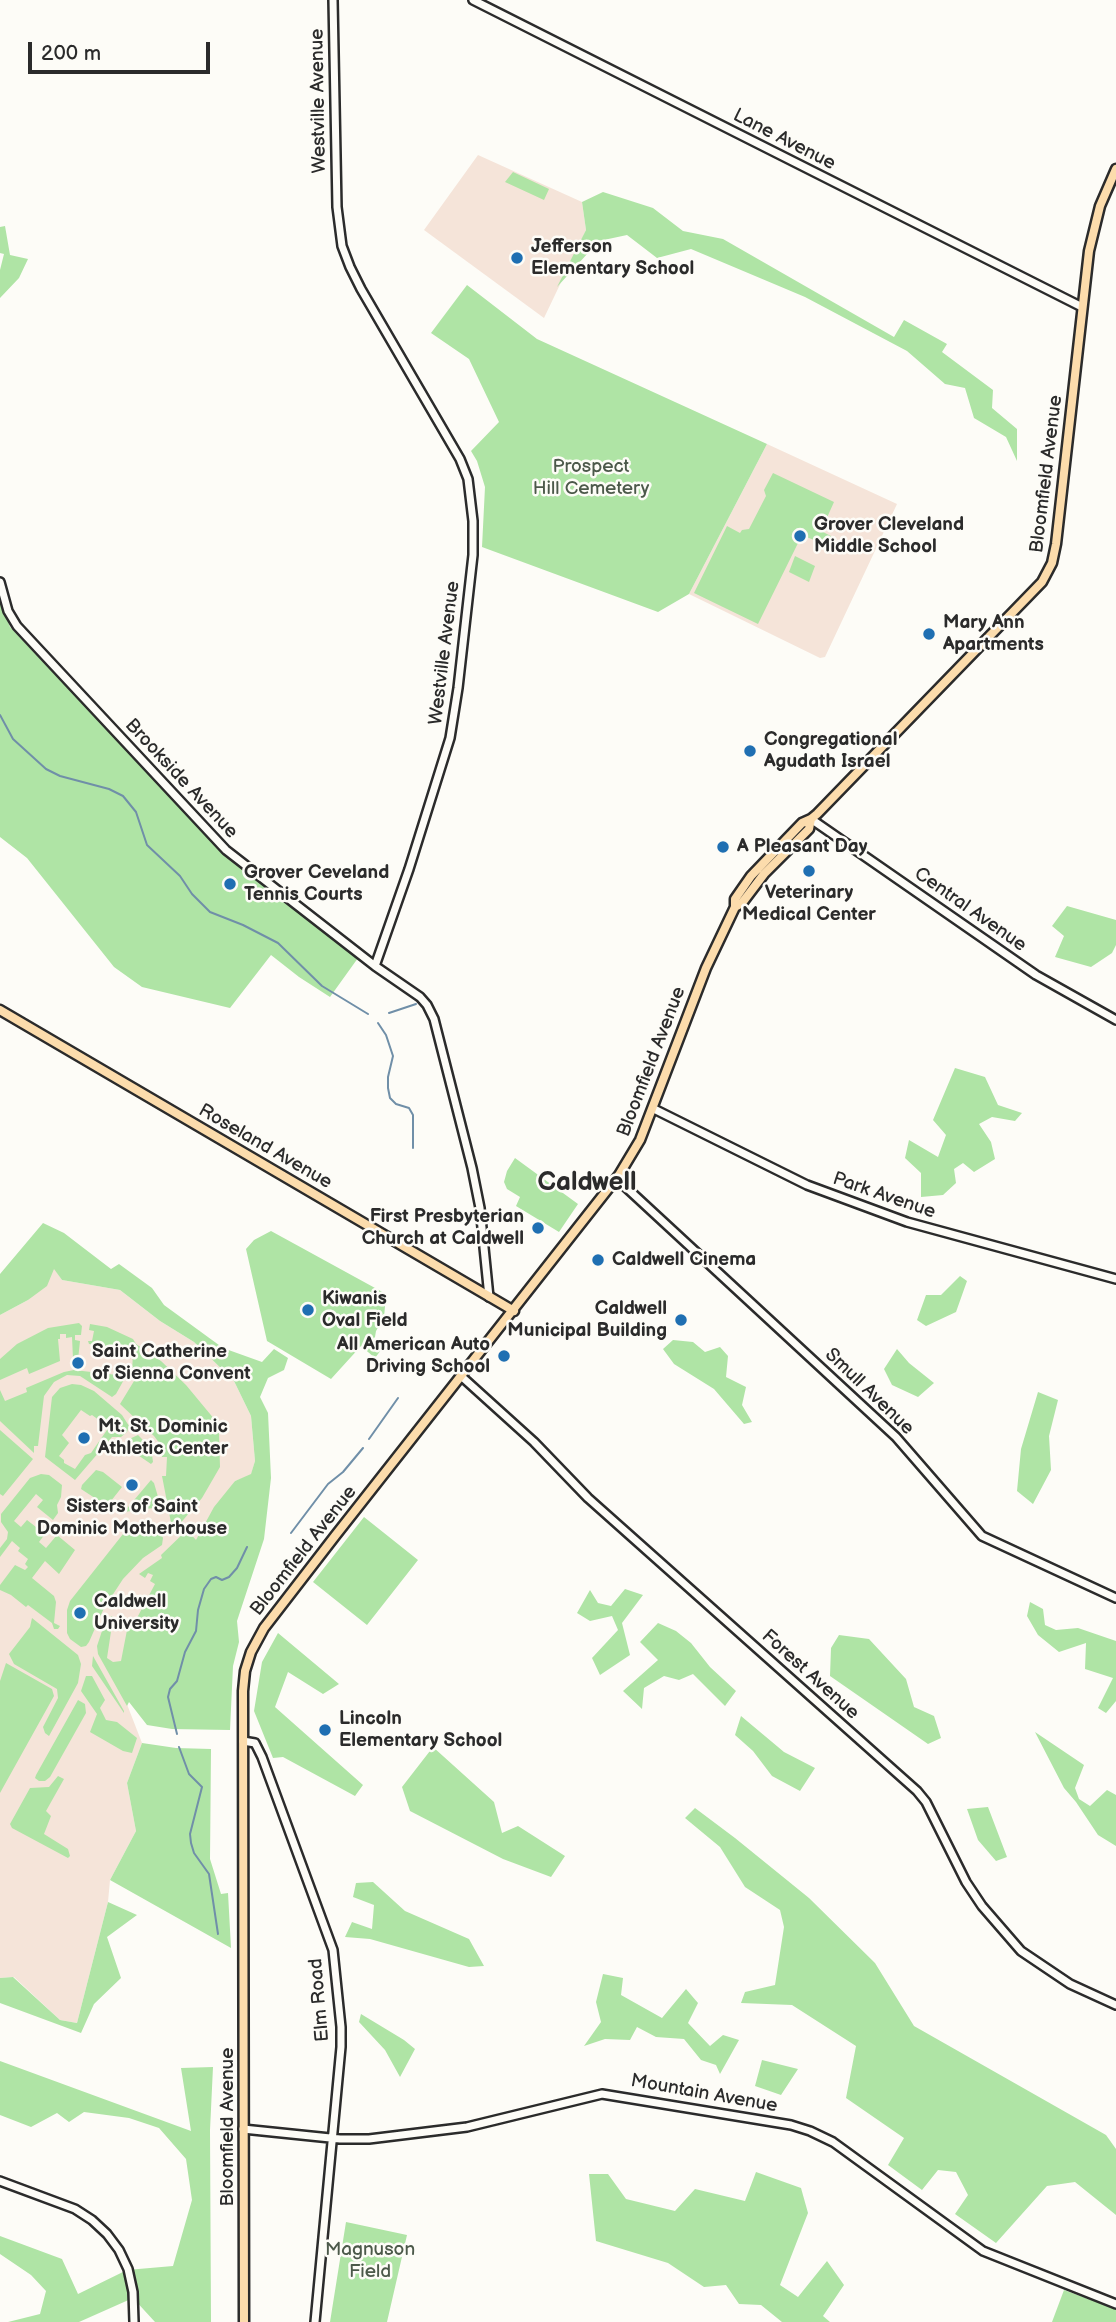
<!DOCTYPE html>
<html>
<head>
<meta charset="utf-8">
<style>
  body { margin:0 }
  #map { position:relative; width:1116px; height:2322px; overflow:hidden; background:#fdfcf7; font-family:"Balsamiq Sans",sans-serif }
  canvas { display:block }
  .scale { position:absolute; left:28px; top:42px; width:182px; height:32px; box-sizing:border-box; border:4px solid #2b2b2b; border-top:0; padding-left:9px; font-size:21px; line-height:24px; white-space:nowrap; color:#2b2b2b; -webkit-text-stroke:5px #fdfcf7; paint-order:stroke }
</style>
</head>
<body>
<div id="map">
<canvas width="1116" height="2322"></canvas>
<div class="scale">200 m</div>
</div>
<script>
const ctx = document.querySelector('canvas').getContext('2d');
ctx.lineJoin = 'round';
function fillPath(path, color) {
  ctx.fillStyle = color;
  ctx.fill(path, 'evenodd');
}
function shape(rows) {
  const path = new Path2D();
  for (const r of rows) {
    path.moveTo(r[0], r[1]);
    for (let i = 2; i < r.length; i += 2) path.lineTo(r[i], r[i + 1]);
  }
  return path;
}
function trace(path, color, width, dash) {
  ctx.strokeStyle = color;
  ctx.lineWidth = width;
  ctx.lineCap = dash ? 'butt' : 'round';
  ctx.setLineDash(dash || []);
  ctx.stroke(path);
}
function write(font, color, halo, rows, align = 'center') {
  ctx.font = font + ' "Balsamiq Sans",sans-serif';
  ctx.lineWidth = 5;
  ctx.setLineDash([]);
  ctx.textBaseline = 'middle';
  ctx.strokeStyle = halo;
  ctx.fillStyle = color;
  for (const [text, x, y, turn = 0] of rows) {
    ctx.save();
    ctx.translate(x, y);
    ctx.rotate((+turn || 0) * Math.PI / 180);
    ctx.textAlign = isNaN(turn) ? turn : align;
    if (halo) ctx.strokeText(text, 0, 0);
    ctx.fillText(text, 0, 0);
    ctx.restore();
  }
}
fillPath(shape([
  [478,155,582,202,586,230,544,318,424,230],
  [767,444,897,504,825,657,820,658,689,594],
  [54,1268,62,1280,120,1290,160,1321,194,1342,234,1381,251,1416,255,1461,251,1475,235,1481,123,1694,142,1743,127,1783,136,1831,110,1880,108,1902,77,2023,60,2020,14,1977,0,1978,0,1315,28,1300]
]), '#f5e4d9');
fillPath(shape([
  [513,172,549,189,544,200,505,182],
  [603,192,653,208,683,231,723,239,894,337,904,320,947,344,942,352,993,390,992,408,1017,429,1017,461,1006,437,974,418,965,388,945,384,907,351,805,297,691,249,657,258,627,235,599,241,557,287,586,230,582,202],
  [5,226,10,255,28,259,19,278,0,298,0,270,4,254,0,253,0,227],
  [467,285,537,339,767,444,689,594,658,612,482,547,485,487,477,461,471,451,499,422,469,359,431,333],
  [773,473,834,502,821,531,833,537,828,546,802,535,758,624,694,593,727,526,740,533,742,530,749,529,766,496,764,490],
  [795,556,815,566,809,582,789,572],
  [0,599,10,627,230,860,358,958,330,997,299,977,271,955,230,1008,142,987,114,967,27,858,0,837],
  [1067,906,1116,920,1116,945,1112,953,1091,967,1055,957,1064,936,1052,926],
  [955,1068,985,1077,998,1105,1022,1113,1015,1121,992,1117,979,1124,991,1142,995,1159,974,1172,963,1163,954,1169,956,1183,943,1195,921,1197,921,1173,905,1158,909,1140,938,1157,946,1135,933,1120],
  [515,1158,578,1204,559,1232,516,1206,520,1197,507,1189,504,1182,507,1171],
  [43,1223,64,1233,111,1269,119,1264,152,1288,164,1305,223,1348,262,1362,274,1349,288,1358,284,1370,268,1378,260,1397,268,1413,271,1478,264,1539,237,1621,239,1642,233,1666,230,1730,172,1729,147,1725,129,1702,127,1706,98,1654,97,1646,103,1628,106,1629,111,1616,116,1619,112,1625,107,1658,113,1662,121,1661,128,1625,130,1626,138,1616,155,1584,150,1581,153,1575,148,1573,145,1578,139,1574,162,1558,161,1555,187,1530,196,1540,214,1507,235,1481,251,1474,255,1461,251,1416,234,1381,194,1342,160,1321,120,1290,62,1280,54,1269,47,1286,28,1300,0,1315,0,1274],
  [271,1231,386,1294,384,1318,376,1331,375,1337,371,1341,381,1350,375,1358,361,1346,331,1379,267,1341,246,1249,254,1240],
  [960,1276,967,1281,956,1312,926,1326,917,1320,926,1295,941,1295],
  [79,1323,82,1326,81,1335,75,1335,75,1340,80,1341,78,1360,73,1359,72,1337,66,1338,66,1334,60,1334,60,1339,58,1339,60,1361,29,1374,27,1368,0,1380,0,1359,17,1344,48,1328],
  [90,1324,107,1327,133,1339,136,1344,161,1361,186,1385,215,1420,219,1433,220,1467,202,1498,178,1526,172,1528,162,1476,166,1476,167,1457,162,1457,160,1444,154,1436,120,1404,142,1368,132,1375,133,1350,89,1344,88,1341,92,1341,94,1331,89,1330],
  [673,1340,693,1342,705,1352,720,1347,728,1356,726,1377,746,1387,742,1405,752,1422,744,1424,714,1389,674,1364,663,1349],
  [897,1349,909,1363,934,1383,918,1397,892,1385,884,1369],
  [74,1370,126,1376,116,1394,112,1397,80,1376,67,1375,54,1382,44,1396,38,1446,34,1446,34,1453,0,1421,0,1390,5,1401,27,1392,26,1388,64,1372],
  [72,1384,81,1385,94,1391,122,1415,129,1426,127,1432,121,1437,112,1437,75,1480,45,1457,52,1397,60,1388],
  [81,1410,90,1416,92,1415,107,1426,107,1430,91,1453,85,1455,75,1469,64,1463,64,1460,59,1456,69,1443,62,1435],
  [1038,1392,1058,1400,1049,1436,1051,1470,1033,1504,1017,1491,1021,1449],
  [0,1430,33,1459,3,1496,0,1494],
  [138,1435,151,1448,153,1462,151,1464,126,1447,127,1440],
  [96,1470,103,1472,122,1487,107,1506,81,1489,82,1485],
  [41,1474,49,1475,62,1485,61,1497,57,1505,58,1513,53,1520,37,1507,43,1500,36,1494,14,1521,21,1527,27,1520,45,1534,39,1542,46,1548,57,1535,75,1550,59,1574,45,1561,32,1578,54,1596,56,1602,54,1623,60,1626,58,1629,54,1629,52,1623,28,1605,26,1607,11,1595,0,1590,0,1585,15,1565,25,1570,28,1567,25,1564,28,1559,18,1551,20,1548,12,1541,0,1557,0,1548,7,1539,8,1532,1,1522,1,1514,30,1478],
  [151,1480,154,1483,161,1507,124,1512],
  [364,1517,418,1560,367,1625,313,1582],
  [142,1524,152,1526,160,1531,163,1538,162,1545,143,1558,123,1579,104,1608,89,1642,86,1646,81,1647,70,1639,67,1633,67,1610,70,1601,127,1529],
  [625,1589,643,1595,622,1623,630,1655,600,1675,592,1658,618,1630,612,1616,590,1621,577,1613,590,1590,598,1603,611,1606],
  [1030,1602,1043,1609,1045,1625,1056,1630,1078,1628,1116,1641,1116,1701,1106,1713,1098,1708,1113,1678,1085,1669,1086,1643,1059,1652,1038,1635,1027,1616],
  [32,1618,78,1655,81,1664,78,1683,49,1736,45,1733,43,1727,58,1698,57,1689,14,1664,9,1654,30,1627],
  [658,1623,676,1631,691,1643,710,1667,736,1691,725,1706,693,1674,679,1680,664,1676,644,1688,642,1709,623,1691,658,1660,640,1642],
  [278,1633,339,1684,323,1694,288,1672,275,1707,363,1785,355,1796,283,1757,273,1758,254,1711,262,1662],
  [839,1635,869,1639,906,1679,914,1707,934,1716,941,1738,928,1744,830,1676,831,1648],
  [93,1656,124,1711,124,1713,92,1666],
  [6,1663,52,1689,54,1696,0,1793,0,1681],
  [86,1676,92,1676,105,1700,100,1708,106,1720,117,1722,137,1738,132,1753,123,1751,90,1732,97,1714,81,1691],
  [78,1700,85,1704,86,1713,50,1777,45,1781,39,1781,35,1778,36,1775],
  [741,1716,784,1752,815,1768,800,1791,772,1776,753,1751,735,1735],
  [1035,1732,1084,1765,1075,1788,1079,1799,1090,1806,1107,1790,1116,1795,1116,1846,1098,1835,1076,1802,1064,1788],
  [142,1743,176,1748,211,1749,210,1859,221,1894,228,1893,231,1948,110,1880,136,1831,127,1783],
  [433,1747,494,1802,502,1833,518,1826,565,1856,551,1877,503,1859,410,1811,402,1787],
  [58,1776,64,1779,46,1811,51,1816,44,1834,68,1849,70,1856,68,1858,12,1828,10,1824,30,1788,49,1787],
  [988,1807,1007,1857,996,1861,978,1840,967,1809],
  [695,1808,735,1838,809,1898,875,1963,914,2026,1106,2135,1116,2149,1116,2215,1075,2182,1047,2186,996,2243,955,2214,968,2195,956,2172,938,2170,922,2190,888,2165,904,2138,846,2098,856,2046,792,2005,741,2003,745,1992,775,1985,784,1927,780,1910,745,1887,720,1847,685,1818],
  [373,1882,405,1911,469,1939,484,1966,469,1967,370,1939,345,1937,352,1922,372,1929,374,1905,353,1897,356,1883],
  [108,1902,137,1915,107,1937,121,1978,94,2004,81,2033,0,2003,0,1978,13,1977,60,2020,77,2023],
  [603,1974,623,1978,621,1995,662,2018,686,1989,698,2003,688,2023,710,2046,723,2035,739,2040,720,2074,716,2065,701,2060,684,2039,656,2037,637,2027,630,2040,605,2039,584,2046,601,2022,596,2002],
  [361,2014,404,2040,415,2049,400,2077,385,2050,359,2022],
  [762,2060,798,2069,781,2095,755,2086],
  [0,2061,191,2131,181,2068,213,2067,210,2130,211,2322,155,2322,133,2298,79,2322,8,2322,40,2314,46,2291,31,2275,0,2254,0,2236,62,2259,78,2294,127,2270,173,2266,192,2200,186,2159,159,2128,129,2118,84,2112,69,2122,57,2113,31,2127,0,2115],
  [756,2172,801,2188,808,2213,780,2285,798,2297,827,2261,844,2285,823,2316,830,2322,782,2322,761,2305,739,2304,726,2285,704,2287,668,2263,596,2241,589,2174,608,2174,626,2199,675,2211,695,2189,745,2201],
  [346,2222,407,2235,387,2322,330,2322],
  [1064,2290,1116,2309,1116,2322,1052,2322]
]), '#afe4a5');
trace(shape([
  [0,715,13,739,46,769,60,776,109,789,123,796,136,812,147,845,180,876,192,894,210,912,243,925,278,943,322,986,368,1014],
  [389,1013,416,1004],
  [378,1023,386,1035,393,1056,388,1077,388,1088,390,1098,396,1104,409,1108,413,1115,413,1148],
  [369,1439,398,1398],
  [291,1533,328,1484,343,1472,363,1448],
  [177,1734,168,1697,170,1689,177,1681,185,1652,196,1631,198,1610,204,1589,211,1579,216,1577,222,1580,229,1577,237,1568,247,1547],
  [179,1747,189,1774,202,1787,190,1834,191,1843,194,1853,209,1874,218,1934]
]), '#708fa8', 2);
const secondary = shape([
  [333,0,337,207,342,246,350,267,361,289,460,459,468,479,473,521,473,555,458,688,450,738,409,869,375,966],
  [473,0,1082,307],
  [0,582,8,611,17,626,226,850,375,966,420,997,427,1005,434,1019,472,1168,480,1208,489,1297],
  [811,819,1036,975,1116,1020],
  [654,1109,807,1185,907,1222,1116,1279],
  [617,1179,896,1437,982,1536,1116,1598],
  [461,1376,534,1442,588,1498,917,1791,926,1802,966,1882,982,1906,1021,1951,1070,1984,1116,2005],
  [243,1741,255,1743,262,1757,333,1950,341,2027,341,2047,315,2322],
  [243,2129,340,2139,369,2139,467,2127,602,2094,791,2125,810,2131,833,2142,983,2251,1116,2304],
  [0,2181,75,2209,92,2220,107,2234,119,2250,128,2269,133,2292,134,2322]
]);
const primary = shape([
  [735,907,742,903,764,874,809,829,811,819],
  [0,1010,514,1311],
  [244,2322,243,1691,245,1671,251,1652,264,1628,335,1536,619,1175,640,1140,706,968,735,907,735,899,751,876,802,823,811,819,817,814,1042,582,1052,563,1056,544,1089,251,1100,206,1116,169]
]);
trace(secondary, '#2b2b2b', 12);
trace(primary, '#2b2b2b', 13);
trace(secondary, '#fdfcf7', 7);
trace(primary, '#fcdcac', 8);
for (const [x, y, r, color] of [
  [517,258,7,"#1f6fb2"],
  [800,536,7,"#1f6fb2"],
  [929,634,7,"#1f6fb2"],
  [750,751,7,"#1f6fb2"],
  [723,847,7,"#1f6fb2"],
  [809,871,7,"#1f6fb2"],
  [230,884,7,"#1f6fb2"],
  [538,1228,7,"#1f6fb2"],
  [598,1260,7,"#1f6fb2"],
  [308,1310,7,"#1f6fb2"],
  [681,1320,7,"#1f6fb2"],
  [504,1356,7,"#1f6fb2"],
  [78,1363,7,"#1f6fb2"],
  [84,1438,7,"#1f6fb2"],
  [132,1485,7,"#1f6fb2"],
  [80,1613,7,"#1f6fb2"],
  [325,1730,7,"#1f6fb2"]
]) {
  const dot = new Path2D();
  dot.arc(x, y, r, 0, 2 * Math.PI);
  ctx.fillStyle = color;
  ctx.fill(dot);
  trace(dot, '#fdfcf7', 2.5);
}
write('19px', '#2b2b2b', '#fdfcf7', [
  ["Westville Avenue",319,101,-91],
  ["Lane Avenue",784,140,27],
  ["Bloomfield Avenue",1047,474,-83],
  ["Westville Avenue",445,653,-83],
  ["Brookside Avenue",181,779,47],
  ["Central Avenue",970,910,35],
  ["Bloomfield Avenue",652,1062,-69],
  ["Roseland Avenue",265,1147,30],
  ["Park Avenue",884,1196,19],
  ["Smull Avenue",869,1392,44],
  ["Bloomfield Avenue",304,1551,-52],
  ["Forest Avenue",810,1675,42],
  ["Elm Road",320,2000,-95],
  ["Mountain Avenue",704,2094,10],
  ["Bloomfield Avenue",228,2127,-90]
]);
write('bold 19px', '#2b2b2b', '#fdfcf7', [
  ["Jefferson",531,247],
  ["Elementary School",531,269],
  ["Grover Cleveland",814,525],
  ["Middle School",814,547],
  ["Mary Ann",943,623],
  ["Apartments",943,645],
  ["Congregational",764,740],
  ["Agudath Israel",764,762],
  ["A Pleasant Day",737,847],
  ["Grover Ceveland",244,873],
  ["Tennis Courts",244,895],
  ["Veterinary",809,893,"center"],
  ["Medical Center",809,915,"center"],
  ["First Presbyterian",524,1217,"right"],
  ["Church at Caldwell",524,1239,"right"],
  ["Caldwell Cinema",612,1260],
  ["Kiwanis",322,1299],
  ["Oval Field",322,1321],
  ["Caldwell",667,1309,"right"],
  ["Municipal Building",667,1331,"right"],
  ["All American Auto",490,1345,"right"],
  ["Driving School",490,1367,"right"],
  ["Saint Catherine",92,1352],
  ["of Sienna Convent",92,1374],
  ["Mt. St. Dominic",98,1427],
  ["Athletic Center",98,1449],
  ["Sisters of Saint",132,1507,"center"],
  ["Dominic Motherhouse",132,1529,"center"],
  ["Caldwell",94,1602],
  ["University",94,1624],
  ["Lincoln",339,1719],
  ["Elementary School",339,1741]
], 'left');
write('19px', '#4c594a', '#fdfcf7', [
  ["Prospect",591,467],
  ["Hill Cemetery",591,489],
  ["Magnuson",370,2250],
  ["Field",370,2272]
]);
write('bold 26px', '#2b2b2b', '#fdfcf7', [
  ["Caldwell",587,1183]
]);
</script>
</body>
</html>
